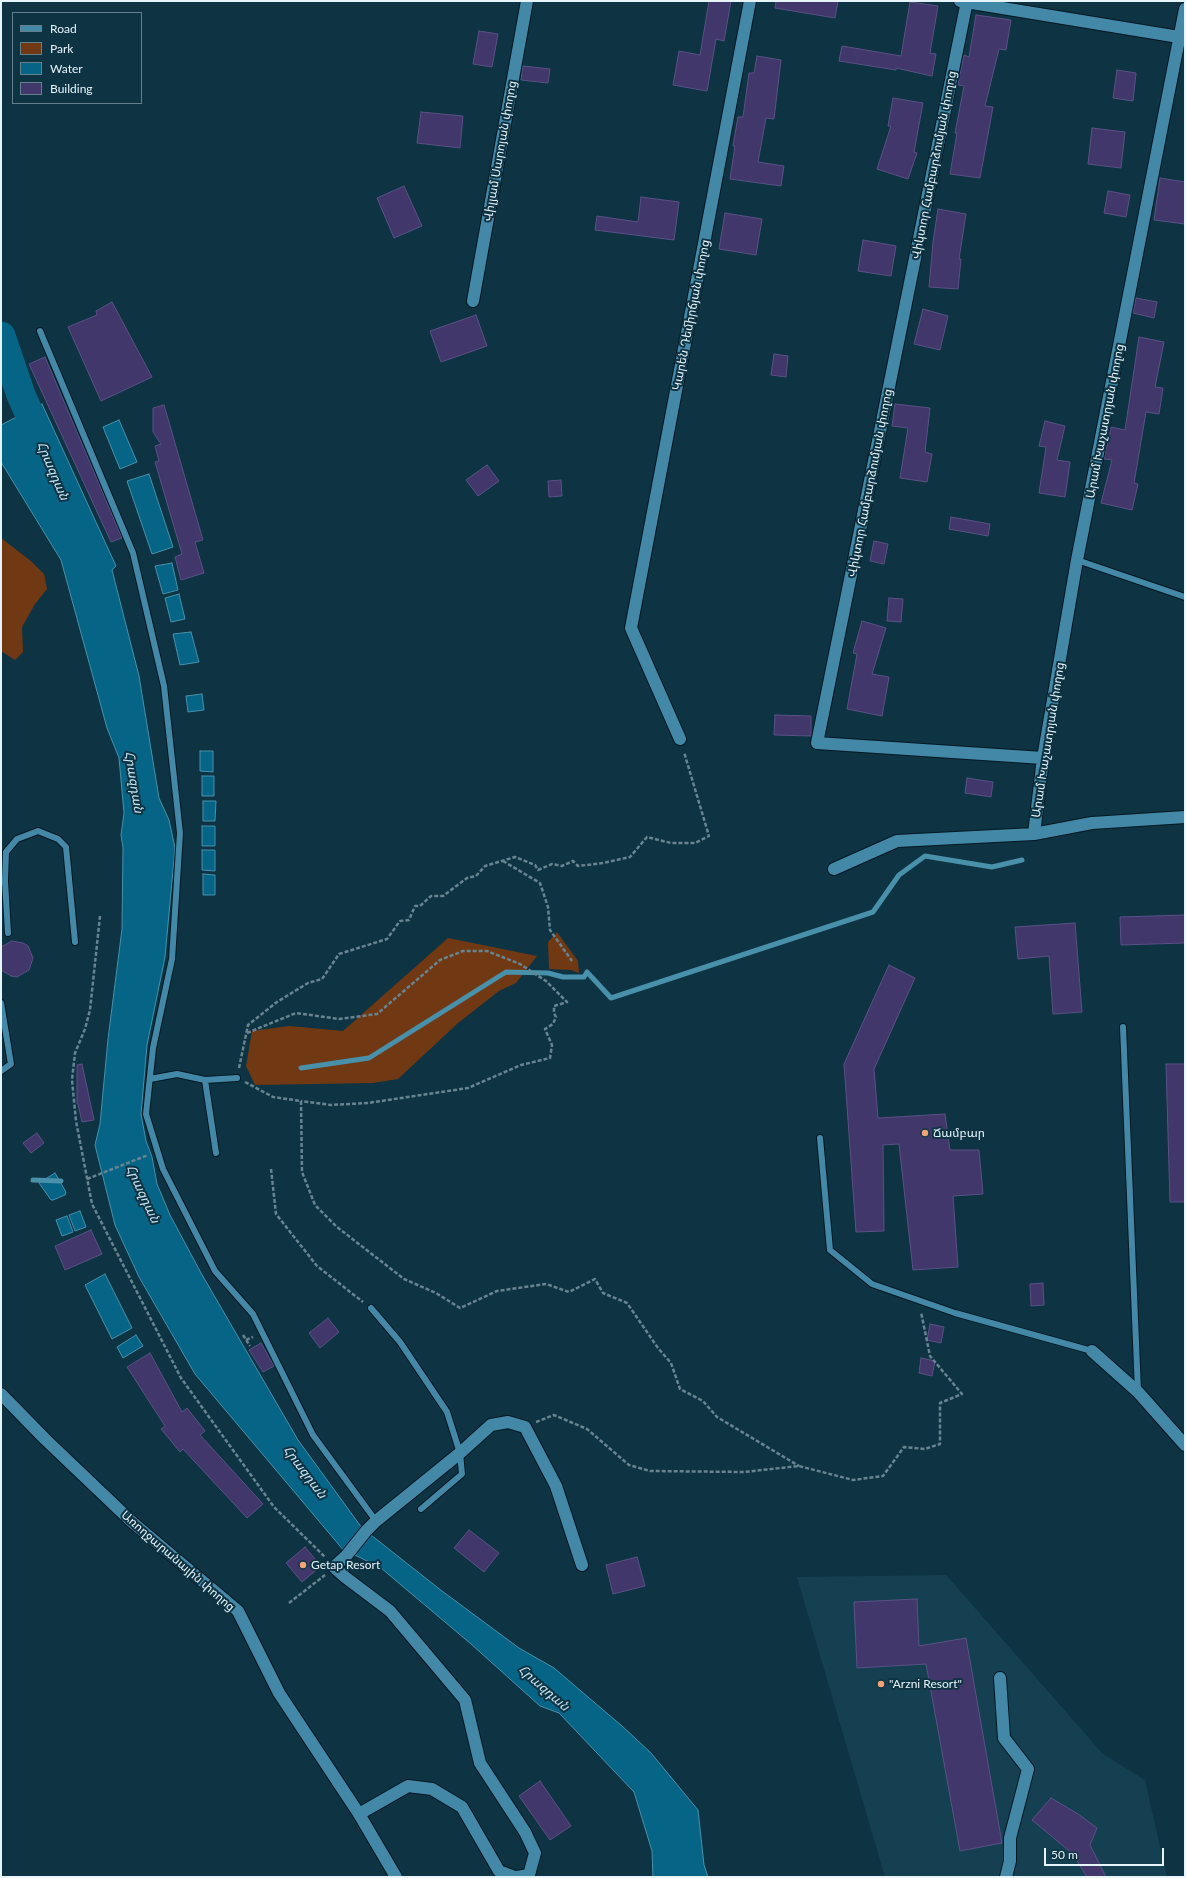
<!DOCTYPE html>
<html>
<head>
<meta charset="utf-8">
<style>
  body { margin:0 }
  #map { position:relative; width:1186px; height:1878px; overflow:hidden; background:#0e3343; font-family:Lato,sans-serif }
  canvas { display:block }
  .frame { position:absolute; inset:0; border:2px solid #e6f4fb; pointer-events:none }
  .legend { position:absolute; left:12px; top:12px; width:130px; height:92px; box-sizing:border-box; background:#0e3343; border:1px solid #64808d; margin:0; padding:5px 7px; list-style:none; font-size:12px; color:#e6f4fb }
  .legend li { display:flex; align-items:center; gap:8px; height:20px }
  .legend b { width:20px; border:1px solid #64808d }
  .scale { position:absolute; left:1044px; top:1848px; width:120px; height:18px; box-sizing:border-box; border:2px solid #e6f4fb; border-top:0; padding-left:5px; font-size:12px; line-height:14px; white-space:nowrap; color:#e6f4fb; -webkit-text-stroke:3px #0e3343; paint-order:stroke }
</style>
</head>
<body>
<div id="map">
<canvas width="1186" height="1878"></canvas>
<div class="frame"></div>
<ul class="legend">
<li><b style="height:5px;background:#4488a8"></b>Road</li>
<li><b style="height:11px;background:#703914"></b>Park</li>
<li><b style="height:11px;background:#066587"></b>Water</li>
<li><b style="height:11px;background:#42376a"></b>Building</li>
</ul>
<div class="scale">50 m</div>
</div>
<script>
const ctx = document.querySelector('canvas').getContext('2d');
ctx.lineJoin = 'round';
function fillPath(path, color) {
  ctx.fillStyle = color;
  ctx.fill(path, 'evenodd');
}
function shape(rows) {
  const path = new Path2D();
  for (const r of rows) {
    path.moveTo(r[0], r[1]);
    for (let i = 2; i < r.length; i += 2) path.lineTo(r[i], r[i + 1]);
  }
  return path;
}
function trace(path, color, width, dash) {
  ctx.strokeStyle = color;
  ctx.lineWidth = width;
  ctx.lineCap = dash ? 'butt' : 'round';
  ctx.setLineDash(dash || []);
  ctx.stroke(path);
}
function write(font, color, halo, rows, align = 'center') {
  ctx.font = font + ' Lato,"Noto Sans Armenian",sans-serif';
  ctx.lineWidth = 4;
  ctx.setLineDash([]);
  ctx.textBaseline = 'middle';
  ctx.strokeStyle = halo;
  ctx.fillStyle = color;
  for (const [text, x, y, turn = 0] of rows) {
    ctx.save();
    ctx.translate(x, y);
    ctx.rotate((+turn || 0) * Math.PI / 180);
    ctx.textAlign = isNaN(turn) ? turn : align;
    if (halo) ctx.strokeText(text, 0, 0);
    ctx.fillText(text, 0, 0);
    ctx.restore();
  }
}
fillPath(shape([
  [946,1575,1103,1754,1145,1780,1167,1877,885,1877,797,1577]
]), '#144051');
fillPath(shape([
  [1,538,31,561,44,574,47,589,35,604,22,627,23,652,15,660,1,651],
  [557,932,578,961,579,973,571,970,549,969,548,942],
  [448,938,537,956,516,983,499,991,458,1023,398,1079,373,1083,255,1085,246,1066,252,1031,289,1026,343,1031]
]), '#703914');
const water = shape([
  [42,404,116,566,112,570,139,676,159,798,169,820,175,848,165,957,147,1045,141,1114,146,1141,152,1157,157,1184,170,1215,201,1273,298,1440,362,1528,442,1591,519,1648,554,1668,622,1726,651,1753,698,1810,704,1865,708,1877,653,1877,652,1851,634,1792,559,1713,540,1706,471,1644,381,1568,357,1556,345,1552,195,1374,139,1277,115,1225,95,1145,100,1124,108,1039,122,929,123,848,121,835,124,813,119,758,107,728,61,560,1,462,1,425,42,404],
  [119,420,137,462,120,469,103,427,119,420],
  [149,474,173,547,152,554,127,481,149,474],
  [172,563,178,590,163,594,155,566,172,563],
  [179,594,185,619,171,622,165,598,179,594],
  [191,632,199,662,180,665,173,634,191,632],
  [202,694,204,710,188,712,186,696,202,694],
  [200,751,213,751,213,772,200,771,200,751],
  [202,776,214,776,214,796,202,796,202,776],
  [203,801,216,801,215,821,203,821,203,801],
  [202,826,215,826,215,846,202,846,202,826],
  [202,850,215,850,215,871,202,870,202,850],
  [203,874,215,875,215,895,203,895,203,874],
  [55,1173,66,1192,65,1195,53,1200,51,1200,39,1183,55,1173],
  [80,1211,86,1227,75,1231,69,1215,80,1211],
  [67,1216,73,1232,62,1236,56,1220,67,1216],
  [105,1274,132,1328,112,1339,85,1285,105,1274],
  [136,1335,143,1346,123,1358,117,1347,136,1335]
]);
fillPath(water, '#066587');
trace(water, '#4990aa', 1);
trace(shape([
  [301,1068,369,1058,506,972,548,973,563,977,584,977,587,972,611,998,873,912,899,875,925,856,992,867,1022,860],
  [33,1180,61,1181]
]), '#4990aa', 5);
trace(shape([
  [1,336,21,395,44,447]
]), '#066587', 29);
const building = shape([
  [709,1,731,1,724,41,716,39,707,91,673,85,679,51,700,55,709,1],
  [776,1,838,1,835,18,775,8,776,1],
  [910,2,938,6,930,53,936,54,932,76,896,68,896,70,839,61,842,46,901,56,910,2],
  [976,15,1011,20,1006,50,999,49,985,106,993,107,980,178,950,174,957,133,955,133,964,86,958,85,964,55,969,57,976,15],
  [479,31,498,34,492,67,473,64,479,31],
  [757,56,781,60,774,119,766,118,758,162,784,166,781,186,730,179,735,146,733,146,738,117,743,117,749,73,754,73,757,56],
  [523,66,550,69,548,83,521,80,523,66],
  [1117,70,1136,73,1133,101,1113,98,1117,70],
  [893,98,923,103,914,152,917,153,908,179,877,169,891,126,888,126,893,98],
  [421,112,463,116,460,148,417,143,421,112],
  [1092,128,1125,132,1121,168,1088,164,1092,128],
  [1160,178,1185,182,1185,224,1154,220,1160,178],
  [404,186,422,226,394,238,377,198,404,186],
  [1108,191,1130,195,1126,217,1104,213,1108,191],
  [641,197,679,202,674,240,595,230,597,216,638,222,641,197],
  [938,209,966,214,959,259,961,259,958,289,929,287,933,242,938,209],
  [725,213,762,219,756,255,719,249,725,213],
  [863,240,896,246,891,276,858,271,863,240],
  [1136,298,1157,302,1154,318,1133,313,1136,298],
  [112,302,152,377,101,401,68,327,97,315,96,311,112,302],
  [923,309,948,316,940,350,914,344,923,309],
  [476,315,487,346,441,362,430,331,476,315],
  [1139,337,1164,342,1155,387,1163,388,1159,414,1146,412,1134,483,1138,484,1132,510,1101,503,1112,460,1104,459,1111,427,1125,430,1139,337],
  [774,354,788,356,786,377,771,375,774,354],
  [45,357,122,538,111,542,29,364,45,357],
  [895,404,930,408,925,452,932,454,927,482,900,478,908,428,892,426,895,404],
  [164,405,203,540,195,542,204,573,181,580,175,557,182,554,155,462,159,461,155,446,161,444,153,432,153,408,164,405],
  [1045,421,1065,426,1057,460,1070,462,1065,497,1039,493,1046,447,1039,446,1045,421],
  [487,465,499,481,478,496,466,480,487,465],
  [561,480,562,496,549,497,548,481,561,480],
  [951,517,990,524,988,536,949,529,951,517],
  [874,541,888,544,884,564,870,561,874,541],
  [889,598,903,599,901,622,887,621,889,598],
  [862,621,886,628,872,674,889,677,882,716,847,709,857,654,853,653,862,621],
  [775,715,811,716,811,736,774,735,775,715],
  [967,778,993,782,991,797,965,793,967,778],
  [1185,915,1185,943,1121,945,1120,917,1185,915],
  [1075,923,1082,1012,1053,1014,1049,956,1018,959,1015,927,1075,923],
  [12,941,23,943,28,946,33,958,29,970,17,977,11,976,1,970,1,947,12,941],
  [889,965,915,978,874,1069,878,1118,945,1114,950,1150,979,1150,983,1194,953,1196,958,1267,913,1270,899,1144,883,1145,884,1231,856,1232,844,1064,889,965],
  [82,1064,94,1120,82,1122,78,1104,77,1104,77,1065,82,1064],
  [1166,1064,1185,1064,1185,1202,1170,1202,1166,1064],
  [37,1133,44,1143,31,1153,23,1143,37,1133],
  [91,1230,102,1254,65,1270,55,1246,91,1230],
  [1043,1283,1044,1305,1031,1306,1030,1284,1043,1283],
  [328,1318,339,1332,320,1348,309,1333,328,1318],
  [930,1324,944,1327,941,1343,927,1340,930,1324],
  [261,1343,274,1366,263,1372,249,1350,261,1343],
  [150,1353,182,1412,187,1408,205,1431,200,1435,263,1504,247,1518,183,1449,180,1452,161,1429,165,1426,127,1367,150,1353],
  [921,1358,935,1361,932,1376,919,1373,921,1358],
  [469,1530,499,1553,484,1572,454,1548,469,1530],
  [305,1547,321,1566,302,1582,286,1563,305,1547],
  [637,1557,645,1586,613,1594,606,1565,637,1557],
  [917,1599,919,1646,966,1638,1002,1843,960,1851,926,1664,857,1668,854,1602,917,1599],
  [540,1781,571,1826,550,1840,519,1796,540,1781],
  [1051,1798,1078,1814,1097,1828,1090,1845,1106,1877,1087,1877,1073,1854,1032,1820,1051,1798]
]);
fillPath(building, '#42376a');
trace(building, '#5a5186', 1);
const lane = shape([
  [40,331,133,553,164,686,180,833,172,959,153,1048,146,1114,163,1169,215,1271,253,1314,313,1435,376,1521],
  [1077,560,1185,597],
  [1,881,5,881,6,852,17,839,38,831,58,839,66,847,75,942],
  [5,881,8,933],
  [1,1003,11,1064,1,1071],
  [1123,1027,1138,1391],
  [150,1079,177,1074,205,1080,237,1078],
  [205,1080,216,1153],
  [820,1138,830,1250,872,1284,955,1313,1092,1351],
  [371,1308,400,1342,447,1412,460,1453,462,1474,421,1509]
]);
const street = shape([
  [960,1,1185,38],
  [967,1,817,743,1043,758],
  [473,301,527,1],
  [680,739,631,628,750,1],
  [1034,834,1043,758,1077,560,1185,9],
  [834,869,897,841,1034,834,1092,823,1185,817],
  [1092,1351,1138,1392,1185,1445],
  [1000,1678,1004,1738,1028,1769,1010,1838,1010,1861,1006,1877],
  [359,1814,408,1786,432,1789,462,1807,499,1871,515,1877],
  [517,1877,529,1875,535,1853,525,1832,480,1763,465,1700,390,1611,345,1577,334,1567,346,1556,366,1531,376,1521,460,1453,491,1425,508,1422,525,1427,556,1486,582,1565]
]);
const secondary = shape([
  [1,1394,45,1439,132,1522,238,1611,279,1693,359,1814,396,1877]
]);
trace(lane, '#041923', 8);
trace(street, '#041923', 14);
trace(secondary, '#041923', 14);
trace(shape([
  [503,861,540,883,548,907,550,930,572,961],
  [100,916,90,1010,85,1029,75,1053,72,1080,76,1121,92,1204,181,1378,274,1507,325,1557],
  [247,1033,296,1013,339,1019,377,1014,440,960,463,951,487,951,520,964,546,981,567,1002,554,1006,554,1013,556,1017,553,1024,545,1029,552,1045,550,1058,521,1065,468,1088,368,1103,331,1105,301,1101],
  [239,1068,248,1025,277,1002,308,983,322,979,339,954,387,939,400,921,409,920,415,906,420,906,431,896,443,896,467,878,476,876,485,866,515,857,535,865,538,870,552,864,562,866,573,861,578,866,603,863,630,857,647,837,671,843,695,843,709,836,684,752],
  [245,1082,273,1097,301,1101,302,1172,315,1205,337,1227,404,1279,436,1293,460,1308,497,1291,546,1284,569,1292,595,1279,603,1293,627,1303,658,1348,671,1363,680,1389,703,1401,717,1417,799,1466],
  [271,1169,276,1214,317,1266,363,1302],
  [87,1179,148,1155],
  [243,1335,250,1346],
  [246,1340,253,1337],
  [536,1422,554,1415,587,1429,629,1465,650,1471,744,1472,799,1466,853,1480,883,1476,904,1447,925,1449,940,1444,940,1403,962,1394,930,1356,921,1312],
  [289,1603,325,1575]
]), '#688490', 2.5, [4, 2]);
trace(lane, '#4488a8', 6);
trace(street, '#4488a8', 12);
trace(secondary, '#4488a8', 12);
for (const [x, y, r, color] of [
  [925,1133,4,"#efa377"],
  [303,1565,4,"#efa377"],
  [881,1684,4,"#efa377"]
]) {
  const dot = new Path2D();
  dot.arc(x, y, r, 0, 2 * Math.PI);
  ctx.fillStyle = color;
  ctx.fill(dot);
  trace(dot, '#0e3343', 1.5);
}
write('12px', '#e6f4fb', '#0e3343', [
  ["Վիլյամ Սարոյան փողոց",500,151,-80],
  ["Վիկտոր Համբարձումյան փողոց",934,165,-79],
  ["Կարեն Դեմիրճյան փողոց",691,315,-79],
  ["Արամ Խաչատրյան փողոց",1105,421,-79],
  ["Վիկտոր Համբարձումյան փողոց",870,483,-79],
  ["Արամ Խաչատրյան փողոց",1048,740,-81],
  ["Առողջարանային փողոց",178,1561,41]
]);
write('12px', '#e6f4fb', '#0e3343', [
  ["Ճամբար",933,1133],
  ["Getap Resort",311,1565],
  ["\"Arzni Resort\"",889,1684]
], 'left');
write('italic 13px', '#c8e5f4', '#0e3343', [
  ["Հրազդան",53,471,67],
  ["Հրազդան",134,782,81],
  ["Հրազդան",143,1194,65],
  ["Հրազդան",305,1472,53],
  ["Հրազդան",544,1688,41]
]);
</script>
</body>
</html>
